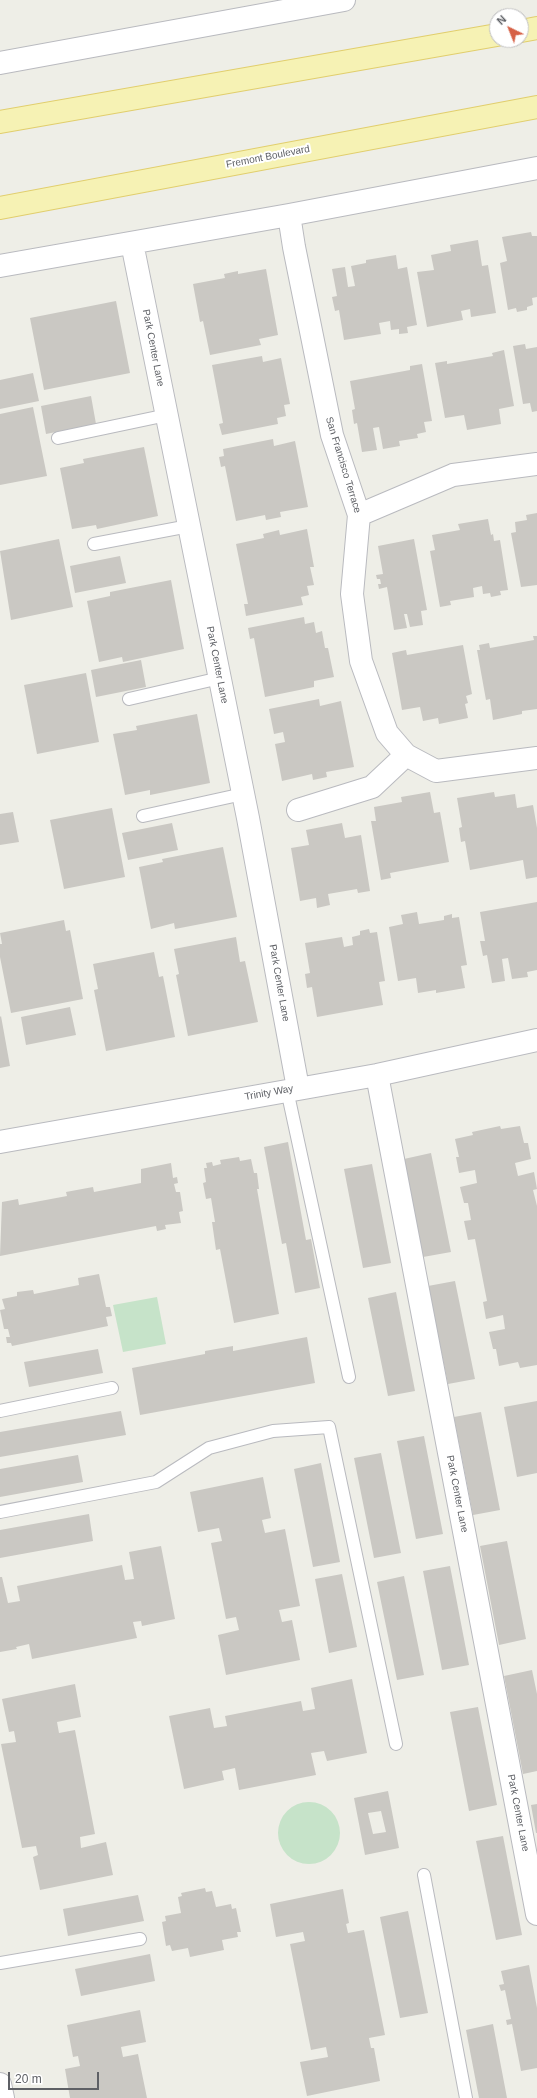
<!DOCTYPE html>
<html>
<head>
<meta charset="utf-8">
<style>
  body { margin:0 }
  #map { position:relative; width:537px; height:2098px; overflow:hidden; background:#eeeee7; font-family:Helvetica,sans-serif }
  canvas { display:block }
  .north { position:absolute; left:489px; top:8px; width:40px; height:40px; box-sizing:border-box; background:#fff; border:1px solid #bfbfc1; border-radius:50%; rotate:317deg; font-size:11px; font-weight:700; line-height:16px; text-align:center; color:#5e6065 }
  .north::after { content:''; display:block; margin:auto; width:14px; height:18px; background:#d66146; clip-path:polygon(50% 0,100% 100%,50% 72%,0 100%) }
  .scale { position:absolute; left:8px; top:2072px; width:91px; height:18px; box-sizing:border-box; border:2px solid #5e6065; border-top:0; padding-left:5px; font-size:12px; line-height:14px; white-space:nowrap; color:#5e6065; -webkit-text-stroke:3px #fff; paint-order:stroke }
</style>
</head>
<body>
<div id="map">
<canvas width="537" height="2098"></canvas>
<div class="north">N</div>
<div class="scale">20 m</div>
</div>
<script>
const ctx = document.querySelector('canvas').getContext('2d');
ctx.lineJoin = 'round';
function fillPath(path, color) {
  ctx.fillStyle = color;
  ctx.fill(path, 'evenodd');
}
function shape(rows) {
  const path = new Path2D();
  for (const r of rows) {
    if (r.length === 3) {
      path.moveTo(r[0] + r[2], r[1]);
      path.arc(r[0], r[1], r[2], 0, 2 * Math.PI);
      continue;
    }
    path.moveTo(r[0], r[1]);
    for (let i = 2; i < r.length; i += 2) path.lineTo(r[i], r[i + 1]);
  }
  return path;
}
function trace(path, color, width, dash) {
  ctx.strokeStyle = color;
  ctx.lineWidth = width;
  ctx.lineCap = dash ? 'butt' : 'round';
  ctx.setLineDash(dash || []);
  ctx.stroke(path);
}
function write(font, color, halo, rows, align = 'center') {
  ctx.font = font + ' Helvetica,sans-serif';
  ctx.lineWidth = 4;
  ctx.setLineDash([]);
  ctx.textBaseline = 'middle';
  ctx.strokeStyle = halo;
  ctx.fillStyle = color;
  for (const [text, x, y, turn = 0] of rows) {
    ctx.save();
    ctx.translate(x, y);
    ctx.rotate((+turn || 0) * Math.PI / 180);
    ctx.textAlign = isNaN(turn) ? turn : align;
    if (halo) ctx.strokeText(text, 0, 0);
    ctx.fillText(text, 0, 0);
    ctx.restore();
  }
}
fillPath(shape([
  [157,1297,166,1344,123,1352,113,1305],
  [309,1833,31]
]), '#c6e3c9');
fillPath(shape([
  [531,232,532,236,537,236,537,297,532,298,533,305,527,307,527,310,517,312,516,308,508,310,500,263,507,261,502,237],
  [478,240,482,266,488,265,496,313,471,317,470,309,461,311,463,320,427,327,417,272,434,270,431,255,451,251,450,245],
  [396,255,398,269,407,267,417,325,407,327,408,333,399,334,399,329,391,330,390,321,379,323,381,334,344,340,339,310,335,311,332,297,337,296,332,269,345,267,348,287,355,286,351,266,366,263,366,260],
  [266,269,278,335,259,339,261,345,210,355,203,321,200,322,193,284,225,278,224,274,238,271,238,274],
  [116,301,130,373,44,390,30,318],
  [525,344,526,349,537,347,537,411,532,412,530,403,523,404,513,346],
  [504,350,514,406,499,409,501,424,467,430,464,415,445,418,435,363,447,361,447,364,493,356,492,353],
  [262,356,263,362,281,358,290,404,284,405,286,416,277,418,278,424,222,435,219,424,223,423,212,365],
  [422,364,432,421,424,422,426,432,417,434,418,438,399,441,400,446,383,449,379,427,373,428,377,450,362,452,357,423,354,424,352,410,355,409,350,381,410,370,410,366],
  [33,373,39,401,0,409,0,380],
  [91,396,96,424,46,434,41,406],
  [33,407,47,476,0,485,0,414],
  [273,439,274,446,295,441,308,507,280,512,281,517,266,520,265,515,236,521,225,466,221,467,219,457,224,456,223,449],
  [144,447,158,516,97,529,96,525,72,529,60,468,84,463,83,459],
  [537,513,537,585,521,587,511,533,516,532,515,522,527,520,526,515],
  [488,519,491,535,493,534,494,541,500,540,508,590,500,591,501,595,491,597,490,593,483,594,482,586,473,588,474,597,450,601,451,605,440,607,430,551,435,550,432,535,460,530,458,524],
  [307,529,314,567,310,567,314,585,307,586,309,595,301,597,303,605,246,616,244,604,248,604,236,544,264,538,263,534,279,530,280,535],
  [59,539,73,607,11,620,0,551],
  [414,539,427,610,421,611,423,625,410,627,407,614,404,614,407,628,394,630,387,587,379,589,378,584,381,584,380,579,377,579,376,575,383,574,378,546],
  [120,556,126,583,75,593,70,566],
  [171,580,184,649,123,662,122,657,99,662,87,601,110,596,110,592],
  [304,617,305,624,314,622,316,633,322,631,325,648,328,648,334,677,314,681,314,687,265,697,254,638,250,639,248,628],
  [533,636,537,636,537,709,522,711,522,714,493,720,490,699,486,700,477,650,480,650,479,645,489,643,490,648,534,640],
  [463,645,472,694,466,696,468,703,465,704,468,718,439,724,438,718,423,721,420,707,402,710,392,653,406,650,407,655],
  [141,660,146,687,96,697,91,670],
  [86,673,99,742,37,754,24,685],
  [319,699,320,706,341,701,354,767,326,772,327,777,313,780,312,774,282,781,275,744,285,742,283,732,274,734,269,709],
  [197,714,210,783,150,795,150,790,125,795,113,734,137,730,136,726],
  [430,792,434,813,440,812,449,862,390,873,391,878,381,880,371,821,376,821,374,807,402,802,401,797],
  [494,792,495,797,515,794,517,808,533,805,537,828,537,877,526,879,523,860,470,870,465,841,461,842,459,828,462,827,457,798],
  [112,808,125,877,64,889,50,820],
  [13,812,19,842,0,845,0,814],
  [172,823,178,850,128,860,122,833],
  [342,823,345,838,361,835,370,891,358,893,357,889,328,894,330,905,317,908,316,898,300,901,291,848,309,845,306,830],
  [223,847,237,917,175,929,174,923,151,929,139,867,163,862,162,859],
  [537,902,537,970,527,972,528,977,512,979,508,958,502,959,505,981,492,983,487,955,483,956,480,941,485,941,480,912],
  [417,912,419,924,444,920,444,916,452,914,452,918,459,917,467,965,461,966,465,988,436,993,436,990,418,993,416,978,398,981,389,927,403,924,401,915],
  [64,920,66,931,70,930,83,999,11,1013,0,957,0,944,2,944,0,933],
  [369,929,370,933,377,932,385,981,379,982,383,1005,317,1017,312,987,307,988,305,974,310,973,305,943,342,937,344,947,353,945,352,937,360,935,360,931],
  [236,937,240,962,245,961,258,1022,188,1036,176,975,179,974,174,949],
  [154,952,159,977,163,976,175,1037,106,1051,94,990,98,989,93,964],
  [70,1007,76,1035,26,1045,21,1017],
  [1,1016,10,1066,0,1068,0,1017],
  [500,1126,501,1129,520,1126,524,1143,528,1143,531,1159,515,1163,518,1176,534,1172,537,1189,533,1190,537,1206,537,1365,520,1368,518,1362,499,1366,496,1349,493,1349,489,1332,505,1329,503,1315,486,1319,483,1302,487,1301,475,1239,468,1240,464,1221,471,1220,468,1203,464,1203,460,1187,477,1183,475,1170,459,1173,456,1157,459,1157,455,1139,473,1135,472,1132],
  [288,1142,306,1240,311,1239,320,1288,295,1293,286,1243,282,1244,264,1147],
  [431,1153,451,1252,423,1257,404,1159],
  [239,1157,240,1161,251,1159,254,1173,257,1173,259,1189,257,1189,279,1314,234,1323,220,1249,216,1250,212,1222,215,1222,211,1198,206,1199,203,1183,206,1182,204,1168,207,1168,206,1163,212,1162,213,1166,221,1164,220,1160],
  [171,1163,173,1178,177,1177,178,1183,174,1184,176,1192,180,1192,183,1211,179,1212,181,1223,165,1225,166,1229,157,1231,156,1226,0,1256,2,1202,18,1199,19,1205,67,1196,66,1192,93,1187,94,1192,141,1183,141,1169],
  [372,1164,391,1263,363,1268,344,1169],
  [99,1274,106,1307,110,1307,112,1316,106,1317,108,1326,12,1346,11,1343,7,1343,6,1337,10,1337,8,1329,4,1329,0,1310,5,1309,2,1299,17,1296,17,1292,33,1290,34,1294,79,1285,78,1278],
  [455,1281,475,1379,448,1384,428,1286],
  [396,1292,415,1391,388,1396,368,1298],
  [307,1337,315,1383,140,1415,132,1368,205,1354,205,1351,233,1346,233,1351],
  [98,1349,103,1373,29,1387,24,1362],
  [537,1401,537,1473,517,1477,504,1407],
  [121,1411,126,1435,0,1457,0,1432],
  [481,1412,500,1510,473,1515,454,1417],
  [424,1436,443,1534,416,1539,397,1441],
  [381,1453,401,1553,374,1558,354,1458],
  [78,1455,83,1482,0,1497,0,1469],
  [321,1463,340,1562,313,1567,294,1469],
  [263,1477,271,1518,262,1520,265,1533,285,1529,300,1606,279,1610,282,1622,292,1620,300,1660,226,1675,218,1635,239,1630,236,1617,226,1619,211,1543,222,1541,219,1528,198,1532,190,1492],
  [89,1514,93,1541,0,1558,0,1530],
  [507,1541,526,1639,499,1645,480,1546],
  [161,1546,175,1619,142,1626,141,1621,133,1622,137,1638,32,1659,29,1644,16,1647,17,1649,0,1652,0,1577,2,1577,8,1603,20,1601,17,1586,122,1565,125,1580,134,1579,129,1552],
  [450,1566,469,1665,442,1670,423,1571],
  [342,1574,357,1647,329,1653,315,1579],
  [404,1576,424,1675,397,1680,377,1582],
  [532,1670,537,1694,537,1771,523,1774,504,1676],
  [352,1679,367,1753,327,1761,324,1751,311,1753,316,1775,239,1790,235,1768,222,1771,224,1780,184,1789,169,1716,210,1708,214,1728,227,1726,225,1716,301,1701,303,1711,315,1709,311,1688],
  [75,1684,81,1717,57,1722,59,1733,75,1730,95,1834,80,1837,81,1848,106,1842,113,1875,40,1890,33,1857,38,1855,36,1846,22,1848,1,1744,16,1742,14,1731,9,1732,2,1699],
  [478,1707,497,1805,469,1811,450,1712],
  [388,1791,399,1848,365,1855,354,1798],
  [381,1811,386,1832,373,1834,368,1813],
  [537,1804,537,1833,536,1833,531,1805],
  [503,1836,522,1935,496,1940,476,1841],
  [205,1888,206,1892,212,1891,216,1907,231,1904,232,1909,236,1908,241,1932,237,1932,238,1937,222,1940,224,1950,190,1957,188,1948,172,1951,170,1945,166,1946,162,1922,166,1921,165,1916,181,1913,178,1897,182,1896,181,1893],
  [343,1889,349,1923,346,1924,348,1933,364,1930,385,2035,369,2038,371,2048,374,2048,380,2081,307,2096,300,2062,328,2057,326,2047,311,2050,290,1944,305,1941,303,1932,276,1937,270,1904],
  [138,1895,144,1921,68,1936,63,1909],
  [408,1911,428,2013,400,2018,380,1917],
  [150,1954,155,1981,81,1996,75,1969],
  [529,1965,537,2008,537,2068,521,2071,512,2024,507,2025,506,2020,511,2019,505,1990,501,1991,499,1985,504,1984,501,1971],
  [140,2010,146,2042,121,2047,123,2057,138,2054,147,2098,70,2098,65,2069,80,2066,78,2056,73,2057,67,2025],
  [493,2024,507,2098,479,2098,466,2030]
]), '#cac8c3');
const service = shape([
  [58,438,167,415],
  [94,544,189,526],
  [129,699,220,678],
  [143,816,243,794],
  [287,1090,349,1377],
  [0,1411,112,1388],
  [0,1512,156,1482,209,1448,273,1431,329,1427,396,1744],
  [424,1875,466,2098],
  [0,1963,140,1939]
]);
const minor = shape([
  [0,63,344,0],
  [289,215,294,247,332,435,359,515,352,594,361,661,387,733,406,755],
  [132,243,248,818,298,1088],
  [0,266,289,215,537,168],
  [359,515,453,475,537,464],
  [298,810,372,787,406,755,436,771,537,758],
  [377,1075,537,1914],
  [0,1142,377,1075,537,1040],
  [0,2084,3,2098]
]);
const primary = shape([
  [521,31,537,28],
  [0,122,497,35],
  [0,208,537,107]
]);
trace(service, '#b9babf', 14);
trace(minor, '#b9babf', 24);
trace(primary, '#e1ce6d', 24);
trace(service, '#fff', 12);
trace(minor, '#fff', 22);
trace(primary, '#f6f2b4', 22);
write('10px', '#5e6065', '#fff', [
  ["Fremont Boulevard",268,157,-11],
  ["Park Center Lane",153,348,79],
  ["San Francisco Terrace",343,465,73],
  ["Park Center Lane",217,665,79],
  ["Park Center Lane",279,983,80],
  ["Trinity Way",269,1093,-10],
  ["Park Center Lane",457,1494,79],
  ["Park Center Lane",518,1813,79]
]);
</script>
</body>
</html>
